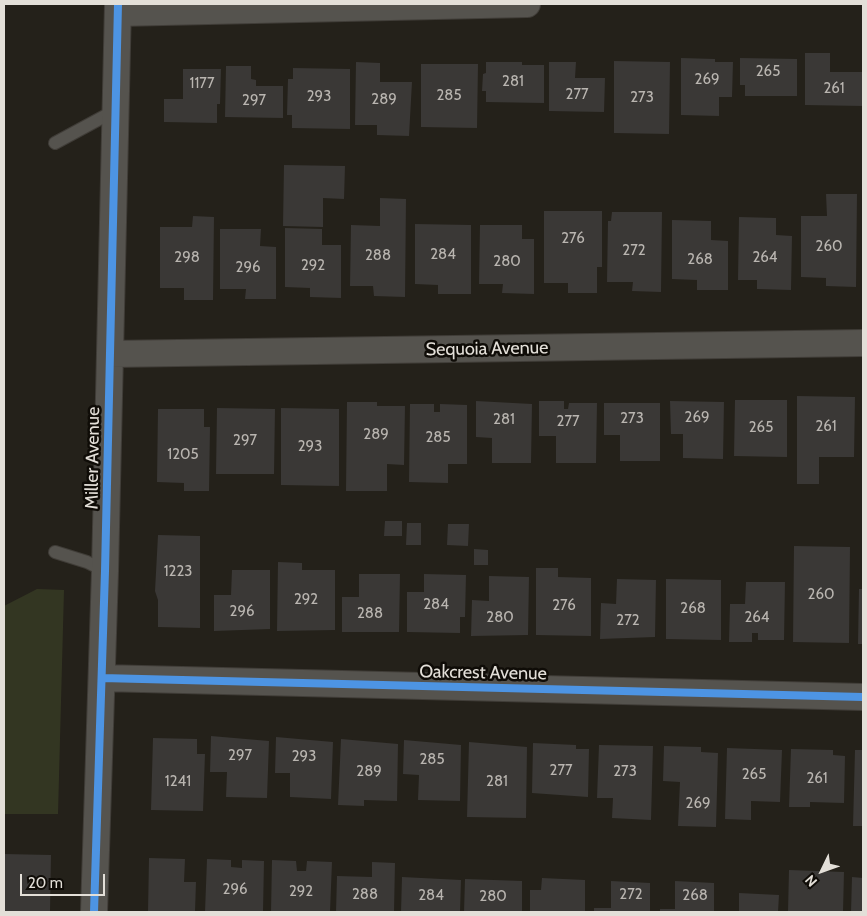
<!DOCTYPE html>
<html>
<head>
<meta charset="utf-8">
<style>
  body { margin:0 }
  #map { position:relative; width:867px; height:916px; overflow:hidden; background:#24211a; font-family:Cabin,sans-serif }
  canvas { display:block }
  .frame { position:absolute; inset:0; border:5px solid #e3dfd8; pointer-events:none }
  .north { position:absolute; left:797px; top:846px; width:50px; height:50px; -webkit-text-stroke:4px #0f0c07; paint-order:stroke; rotate:228deg; font-size:14px; font-weight:700; line-height:20px; text-align:center; color:#e3dfd8 }
  .north::after { content:''; display:block; margin:auto; width:18px; height:22px; background:#e3dfd8; clip-path:polygon(50% 0,100% 100%,50% 72%,0 100%) }
  .scale { position:absolute; left:20px; top:874px; width:85px; height:22px; box-sizing:border-box; border:2px solid #e3dfd8; border-top:0; padding-left:6px; font-size:15px; line-height:18px; white-space:nowrap; color:#e3dfd8; -webkit-text-stroke:4px #0f0c07; paint-order:stroke }
</style>
</head>
<body>
<div id="map">
<canvas width="867" height="916"></canvas>
<div class="frame"></div>
<div class="north">N</div>
<div class="scale">20 m</div>
</div>
<script>
const ctx = document.querySelector('canvas').getContext('2d');
ctx.lineJoin = 'round';
function fillPath(path, color) {
  ctx.fillStyle = color;
  ctx.fill(path, 'evenodd');
}
function shape(rows) {
  const path = new Path2D();
  for (const r of rows) {
    path.moveTo(r[0], r[1]);
    for (let i = 2; i < r.length; i += 2) path.lineTo(r[i], r[i + 1]);
  }
  return path;
}
function trace(path, color, width, dash) {
  ctx.strokeStyle = color;
  ctx.lineWidth = width;
  ctx.lineCap = dash ? 'butt' : 'round';
  ctx.setLineDash(dash || []);
  ctx.stroke(path);
}
function write(font, color, halo, rows, align = 'center') {
  ctx.font = font + ' Cabin,sans-serif';
  ctx.lineWidth = 5;
  ctx.setLineDash([]);
  ctx.textBaseline = 'middle';
  ctx.strokeStyle = halo;
  ctx.fillStyle = color;
  for (const [text, x, y, turn = 0] of rows) {
    ctx.save();
    ctx.translate(x, y);
    ctx.rotate((+turn || 0) * Math.PI / 180);
    ctx.textAlign = isNaN(turn) ? turn : align;
    if (halo) ctx.strokeText(text, 0, 0);
    ctx.fillText(text, 0, 0);
    ctx.restore();
  }
}
fillPath(shape([
  [37,589,64,590,58,814,4,814,4,606]
]), '#333622');
fillPath(shape([
  [805,53,830,53,830,72,863,72,863,106,805,105],
  [681,58,715,59,715,62,733,62,732,97,719,97,719,116,681,115],
  [740,58,797,59,797,96,745,96,745,85,740,85],
  [614,61,670,62,669,134,614,133],
  [356,62,380,63,380,82,412,82,409,136,377,135,377,125,355,125],
  [486,62,522,62,522,65,544,65,544,103,486,102,486,91,482,91,483,74,486,73],
  [549,62,576,62,575,78,605,78,604,112,549,111],
  [421,64,478,64,477,128,421,127],
  [226,66,251,66,251,79,256,80,256,86,283,86,283,118,225,117],
  [293,68,350,69,350,129,292,128,292,115,287,115,288,79,293,79],
  [183,69,221,69,220,104,217,104,217,123,164,122,164,99,183,99],
  [284,165,345,166,344,199,323,198,323,227,283,226],
  [826,194,857,194,856,287,826,286,826,278,801,277,801,216,827,216],
  [380,198,406,199,405,297,374,296,373,286,350,286,351,225,380,226],
  [544,211,602,211,602,267,597,267,597,293,568,293,568,283,544,283],
  [612,212,662,212,661,292,632,291,633,282,607,282,608,221,611,221],
  [193,216,214,217,213,300,184,300,184,288,160,288,160,227,192,227],
  [739,217,776,218,776,235,792,236,791,290,757,289,757,280,738,280],
  [672,220,711,221,711,240,728,241,728,290,697,290,697,280,672,279],
  [415,224,471,225,471,294,438,294,438,285,415,284],
  [480,225,522,225,522,239,534,239,534,294,502,293,503,284,479,284],
  [285,228,322,229,322,245,341,245,341,298,310,297,310,288,285,287],
  [220,229,261,229,260,246,276,247,276,299,245,299,246,289,220,289],
  [797,396,855,397,854,457,819,457,819,484,797,484],
  [735,400,787,400,787,457,734,456],
  [476,401,532,404,531,463,492,463,492,438,476,437],
  [539,401,564,401,564,409,568,409,569,403,597,403,596,463,556,463,556,436,539,436],
  [670,401,724,402,723,459,683,458,683,434,671,434],
  [347,402,377,402,377,406,405,406,404,465,387,464,387,491,346,491],
  [604,403,660,403,660,461,620,461,620,435,604,435],
  [410,404,434,404,434,412,440,412,440,404,467,405,467,464,448,464,448,483,409,482],
  [217,408,275,409,274,474,216,474],
  [281,408,339,409,339,486,281,485],
  [158,409,204,409,204,427,210,427,209,491,184,491,184,483,157,482],
  [385,521,402,521,402,536,384,536],
  [407,523,421,523,421,545,406,545],
  [448,524,469,524,468,546,447,545],
  [158,535,200,536,200,628,158,627,158,600,155,591],
  [794,546,850,547,849,643,793,642],
  [474,549,488,550,488,565,474,565],
  [278,562,302,563,302,570,335,570,335,630,277,631],
  [536,568,558,568,558,577,591,578,591,636,536,635],
  [232,570,270,570,270,629,214,631,214,595,231,595],
  [359,574,400,574,399,632,342,632,342,597,359,597],
  [424,574,466,575,465,617,460,617,460,633,407,632,407,592,424,592],
  [489,576,529,577,528,635,471,636,472,600,489,601],
  [617,579,656,580,655,637,600,639,601,603,616,604],
  [666,579,721,580,721,640,666,639],
  [746,582,785,582,784,640,758,640,758,633,752,633,752,642,729,642,730,604,745,604],
  [859,589,863,589,863,644,858,644],
  [211,736,269,741,267,798,226,797,227,772,210,772],
  [276,737,333,742,331,799,290,797,290,773,275,773],
  [153,738,197,739,197,754,205,754,203,811,151,810],
  [341,739,398,744,397,801,364,800,364,806,338,805],
  [404,740,461,745,460,801,418,800,419,775,403,774],
  [469,742,527,747,526,818,467,817],
  [533,743,576,745,576,749,589,749,588,797,532,793],
  [599,745,653,746,651,820,612,818,613,798,597,798],
  [664,746,701,747,701,752,718,753,716,827,678,826,680,782,663,781],
  [727,748,782,750,780,802,751,801,751,820,725,819],
  [791,749,833,750,833,755,845,756,844,803,810,802,810,807,789,807],
  [855,750,863,750,863,826,853,826],
  [4,854,51,855,50,912,5,912],
  [149,858,185,859,184,882,196,882,195,912,148,912],
  [207,859,231,860,231,867,242,868,242,860,264,861,263,912,205,912],
  [272,860,296,861,297,871,306,871,307,861,332,862,330,912,271,912],
  [372,862,395,863,394,912,336,912,337,876,372,877],
  [789,870,844,872,843,912,788,912],
  [402,877,461,880,460,912,401,912],
  [852,877,863,878,863,912,851,912],
  [542,878,585,880,585,912,530,912,530,890,541,890],
  [465,879,522,881,522,912,464,912],
  [611,881,650,883,650,912,594,912,594,908,611,908],
  [675,881,714,883,714,912,660,912,660,909,675,909],
  [739,893,779,895,778,912,739,912]
]), '#3a3836');
const lane = shape([
  [55,143,116,110],
  [55,552,87,562,105,571]
]);
const street = shape([
  [118,13,527,4],
  [110,354,863,343],
  [102,678,863,697],
  [94,912,105,571,118,4]
]);
trace(lane, '#403d38', 14);
trace(street, '#403d38', 28);
trace(lane, '#55534e', 12);
trace(street, '#55534e', 26);
trace(shape([
  [102,678,863,697],
  [94,912,105,571,118,4]
]), '#4d94e3', 8);
write('15px', '#b9b5b0', null, [
  ["265",768,72],
  ["269",707,80],
  ["281",513,82],
  ["1177",202,84],
  ["261",834,89],
  ["277",577,95],
  ["285",449,96],
  ["293",319,97],
  ["273",642,98],
  ["289",384,100],
  ["297",254,101],
  ["276",573,239],
  ["260",829,247],
  ["272",634,251],
  ["284",443,255],
  ["288",378,256],
  ["298",187,258],
  ["264",765,258],
  ["268",700,260],
  ["280",507,262],
  ["292",313,266],
  ["296",248,268],
  ["269",697,418],
  ["273",632,419],
  ["281",504,420],
  ["277",568,422],
  ["261",826,427],
  ["265",761,428],
  ["289",376,435],
  ["285",438,438],
  ["297",245,441],
  ["293",310,447],
  ["1205",183,455],
  ["1223",178,572],
  ["260",821,595],
  ["292",306,600],
  ["284",436,605],
  ["276",564,606],
  ["268",693,609],
  ["296",242,612],
  ["288",370,614],
  ["280",500,618],
  ["264",757,618],
  ["272",628,621],
  ["297",240,756],
  ["293",304,757],
  ["285",432,760],
  ["277",561,771],
  ["289",369,772],
  ["273",625,772],
  ["265",754,775],
  ["261",817,779],
  ["1241",178,782],
  ["281",497,782],
  ["269",698,804],
  ["296",235,890],
  ["292",301,892],
  ["288",365,895],
  ["272",631,895],
  ["284",431,896],
  ["268",695,896],
  ["280",493,897]
]);
write('18px', '#e3dfd8', '#0f0c07', [
  ["Sequoia Avenue",487,349,-1],
  ["Miller Avenue",93,458,-89],
  ["Oakcrest Avenue",483,673,1]
]);
</script>
</body>
</html>
